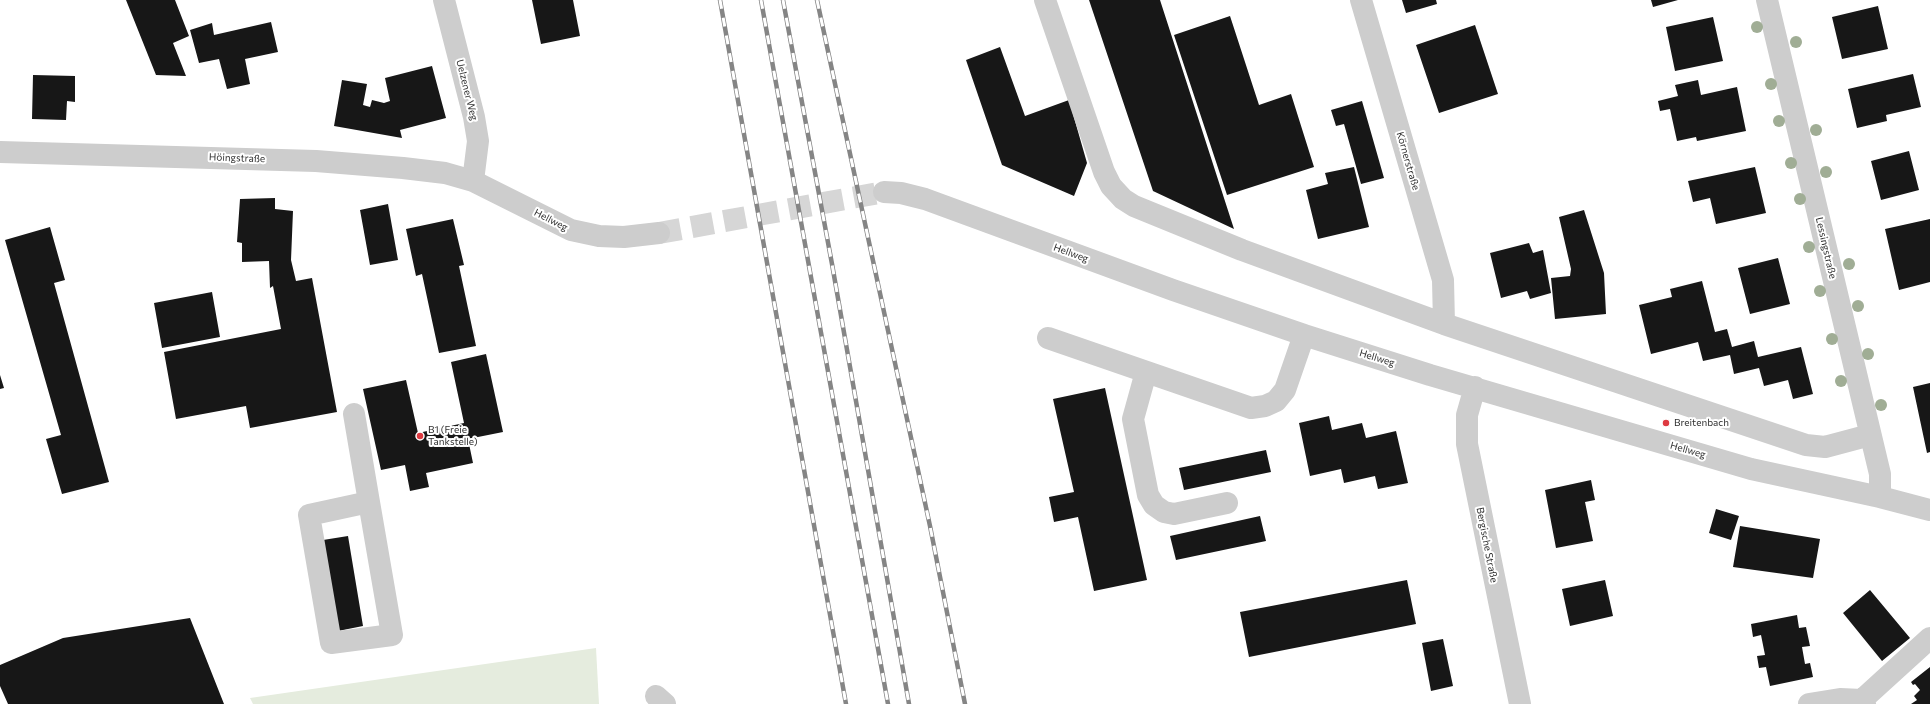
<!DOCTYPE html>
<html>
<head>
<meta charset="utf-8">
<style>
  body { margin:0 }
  canvas { display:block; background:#fff }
</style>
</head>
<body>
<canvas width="1930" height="704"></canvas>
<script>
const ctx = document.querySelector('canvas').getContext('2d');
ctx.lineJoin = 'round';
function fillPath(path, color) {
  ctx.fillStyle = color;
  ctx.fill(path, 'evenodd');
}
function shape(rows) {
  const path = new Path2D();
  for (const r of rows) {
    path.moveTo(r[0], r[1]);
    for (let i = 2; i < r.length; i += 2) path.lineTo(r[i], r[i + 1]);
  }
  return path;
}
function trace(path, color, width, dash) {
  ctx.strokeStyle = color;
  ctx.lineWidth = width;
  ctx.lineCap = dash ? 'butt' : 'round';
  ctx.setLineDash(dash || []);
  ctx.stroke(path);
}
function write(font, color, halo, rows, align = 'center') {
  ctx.font = font + ' Commissioner,sans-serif';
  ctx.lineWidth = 4;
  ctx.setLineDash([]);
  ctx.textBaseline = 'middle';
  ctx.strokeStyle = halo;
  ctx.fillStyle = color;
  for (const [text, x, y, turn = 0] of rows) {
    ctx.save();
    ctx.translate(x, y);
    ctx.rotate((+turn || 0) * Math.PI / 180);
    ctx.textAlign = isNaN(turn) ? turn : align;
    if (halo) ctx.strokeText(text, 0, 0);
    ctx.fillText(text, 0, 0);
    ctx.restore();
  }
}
fillPath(shape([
  [596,648,599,704,253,704,250,698]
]), '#e5ecde');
fillPath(shape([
  [126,0,175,0,189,36,173,43,186,76,156,75],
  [532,0,573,0,580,36,541,44],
  [1089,0,1160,0,1234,229,1153,191],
  [1402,0,1436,0,1437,4,1406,13],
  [1651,0,1678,0,1653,7],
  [1878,6,1888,49,1842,59,1832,17],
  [1230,16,1259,105,1291,94,1314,167,1227,195,1174,35],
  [1713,17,1723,61,1675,71,1666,27],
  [271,22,278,52,245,59,250,84,227,89,219,59,199,63,190,30,212,23,214,35],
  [1475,25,1498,94,1439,113,1416,45],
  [1000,47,1025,116,1069,100,1087,163,1074,196,1002,165,966,60],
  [432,66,446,118,400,130,402,138,334,126,342,80,367,84,363,105,370,107,372,100,384,103,390,101,385,78],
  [1913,74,1921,107,1886,115,1887,121,1857,128,1848,89],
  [33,75,75,76,75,102,67,101,66,120,32,119],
  [1698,80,1701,95,1737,87,1746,131,1697,141,1696,137,1677,141,1670,109,1660,111,1658,101,1678,96,1675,85],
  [1362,101,1384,178,1361,184,1344,124,1336,126,1331,110],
  [1909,151,1919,190,1881,200,1871,161],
  [1354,167,1369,227,1318,239,1306,190,1328,184,1325,173],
  [1755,167,1766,213,1716,224,1710,198,1693,202,1688,181],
  [275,198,275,209,293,211,291,260,296,281,312,278,337,412,250,428,246,406,176,419,164,352,281,329,273,286,270,288,269,261,242,262,242,243,237,242,240,199],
  [388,204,398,260,370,265,360,210],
  [1584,210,1604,273,1606,314,1555,319,1551,278,1570,276,1571,269,1559,217],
  [453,219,464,265,459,266,476,346,439,353,422,274,416,276,406,229],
  [1930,219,1930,282,1899,290,1885,229],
  [50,227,65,280,54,283,109,482,62,494,46,439,61,435,5,240],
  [1529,243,1533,253,1543,250,1551,293,1530,299,1527,291,1501,298,1490,253],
  [1778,258,1790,304,1750,314,1738,268],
  [1702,281,1715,332,1727,329,1732,347,1754,341,1758,357,1801,347,1813,394,1793,399,1788,380,1764,386,1759,368,1734,374,1730,355,1703,361,1698,342,1651,354,1639,305,1672,297,1670,289],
  [212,292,220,337,162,348,154,303],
  [486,354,503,432,468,439,473,463,426,473,429,487,410,491,405,465,381,470,363,389,406,380,418,433,464,423,451,362],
  [0,375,4,388,0,389],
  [1930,383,1930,452,1927,453,1913,387],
  [1105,388,1147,580,1094,591,1078,517,1054,522,1049,497,1074,492,1053,399],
  [1329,416,1332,430,1362,423,1366,438,1396,431,1408,483,1378,489,1375,476,1344,483,1341,469,1310,476,1299,423],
  [1266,450,1271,472,1184,490,1179,468],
  [1591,480,1595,500,1585,502,1593,541,1556,548,1545,490],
  [1716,509,1739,516,1731,540,1709,533],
  [1260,516,1266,541,1176,560,1170,536],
  [1740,526,1820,539,1813,578,1733,567],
  [348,536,363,626,338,631,323,540],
  [1407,580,1416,624,1249,657,1240,612],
  [1605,580,1613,616,1570,626,1562,589],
  [1870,590,1910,638,1882,661,1843,613],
  [1797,615,1799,628,1806,627,1810,646,1802,647,1805,664,1810,663,1813,677,1770,686,1766,667,1759,668,1757,656,1765,655,1761,635,1753,637,1751,624],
  [190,618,224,704,8,704,0,686,0,665,63,638],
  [1443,639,1453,686,1431,691,1422,643],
  [1930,667,1930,704,1911,704,1917,700,1914,696,1920,690,1915,684,1913,685,1911,682]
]), '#171717');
trace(shape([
  [659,233,884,192]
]), '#d6d6d6', 22, [22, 11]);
trace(shape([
  [444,0,474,117,478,141,473,181],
  [1045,0,1104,172,1111,186,1123,199,1134,206,1242,250,1444,324,1806,445,1825,447,1870,435],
  [1361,0,1443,280,1444,324],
  [1767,0,1880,474,1880,497],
  [0,152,316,161,403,168,445,173,473,181,571,230,599,236,624,237,659,233],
  [884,192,901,193,925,199,1173,290,1304,335,1430,375,1751,469,1880,497,1930,510],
  [1048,338,1251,408,1265,406,1276,401,1285,390,1304,335],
  [1146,372,1133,419,1148,495,1154,505,1164,512,1174,514,1227,503],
  [1475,387,1467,415,1467,444,1520,704],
  [354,414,369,502,392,635,331,643,309,515,369,502],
  [656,696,665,704],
  [1809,704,1840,699,1862,700],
  [1865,704,1862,700,1930,638]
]), '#cdcdcd', 22);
const rail = shape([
  [720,0,846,704],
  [761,0,888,704],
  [783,0,832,264,909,704],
  [817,0,930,526,965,704]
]);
trace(rail, '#858585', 4.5);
trace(rail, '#fff', 3, [9]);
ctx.fillStyle = '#a0ad95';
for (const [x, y] of [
  [1757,27],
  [1796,42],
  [1771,84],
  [1779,121],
  [1816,130],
  [1791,163],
  [1826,172],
  [1800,199],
  [1809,247],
  [1849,264],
  [1820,291],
  [1858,306],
  [1832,339],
  [1868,354],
  [1841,381],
  [1881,405]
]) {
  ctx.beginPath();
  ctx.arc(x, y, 6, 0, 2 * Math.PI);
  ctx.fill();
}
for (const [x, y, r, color] of [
  [1666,423,4,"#de3a41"],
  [420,436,4,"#de3a41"]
]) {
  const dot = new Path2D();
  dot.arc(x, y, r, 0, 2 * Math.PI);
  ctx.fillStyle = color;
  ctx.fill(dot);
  trace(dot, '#fff', 1.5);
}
write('10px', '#303030', '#fff', [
  ["Uelzener Weg",467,90,76],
  ["Höingstraße",237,158,2],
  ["Körnerstraße",1408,161,74],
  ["Hellweg",551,220,27],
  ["Lessingstraße",1826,248,77],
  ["Hellweg",1071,253,20],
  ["Hellweg",1377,358,17],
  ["Hellweg",1688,450,16],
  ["Bergische Straße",1487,545,79]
]);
write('10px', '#303030', '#fff', [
  ["Breitenbach",1674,423],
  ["B1 (Freie",428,430],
  ["Tankstelle)",428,442]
], 'left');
</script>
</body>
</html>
